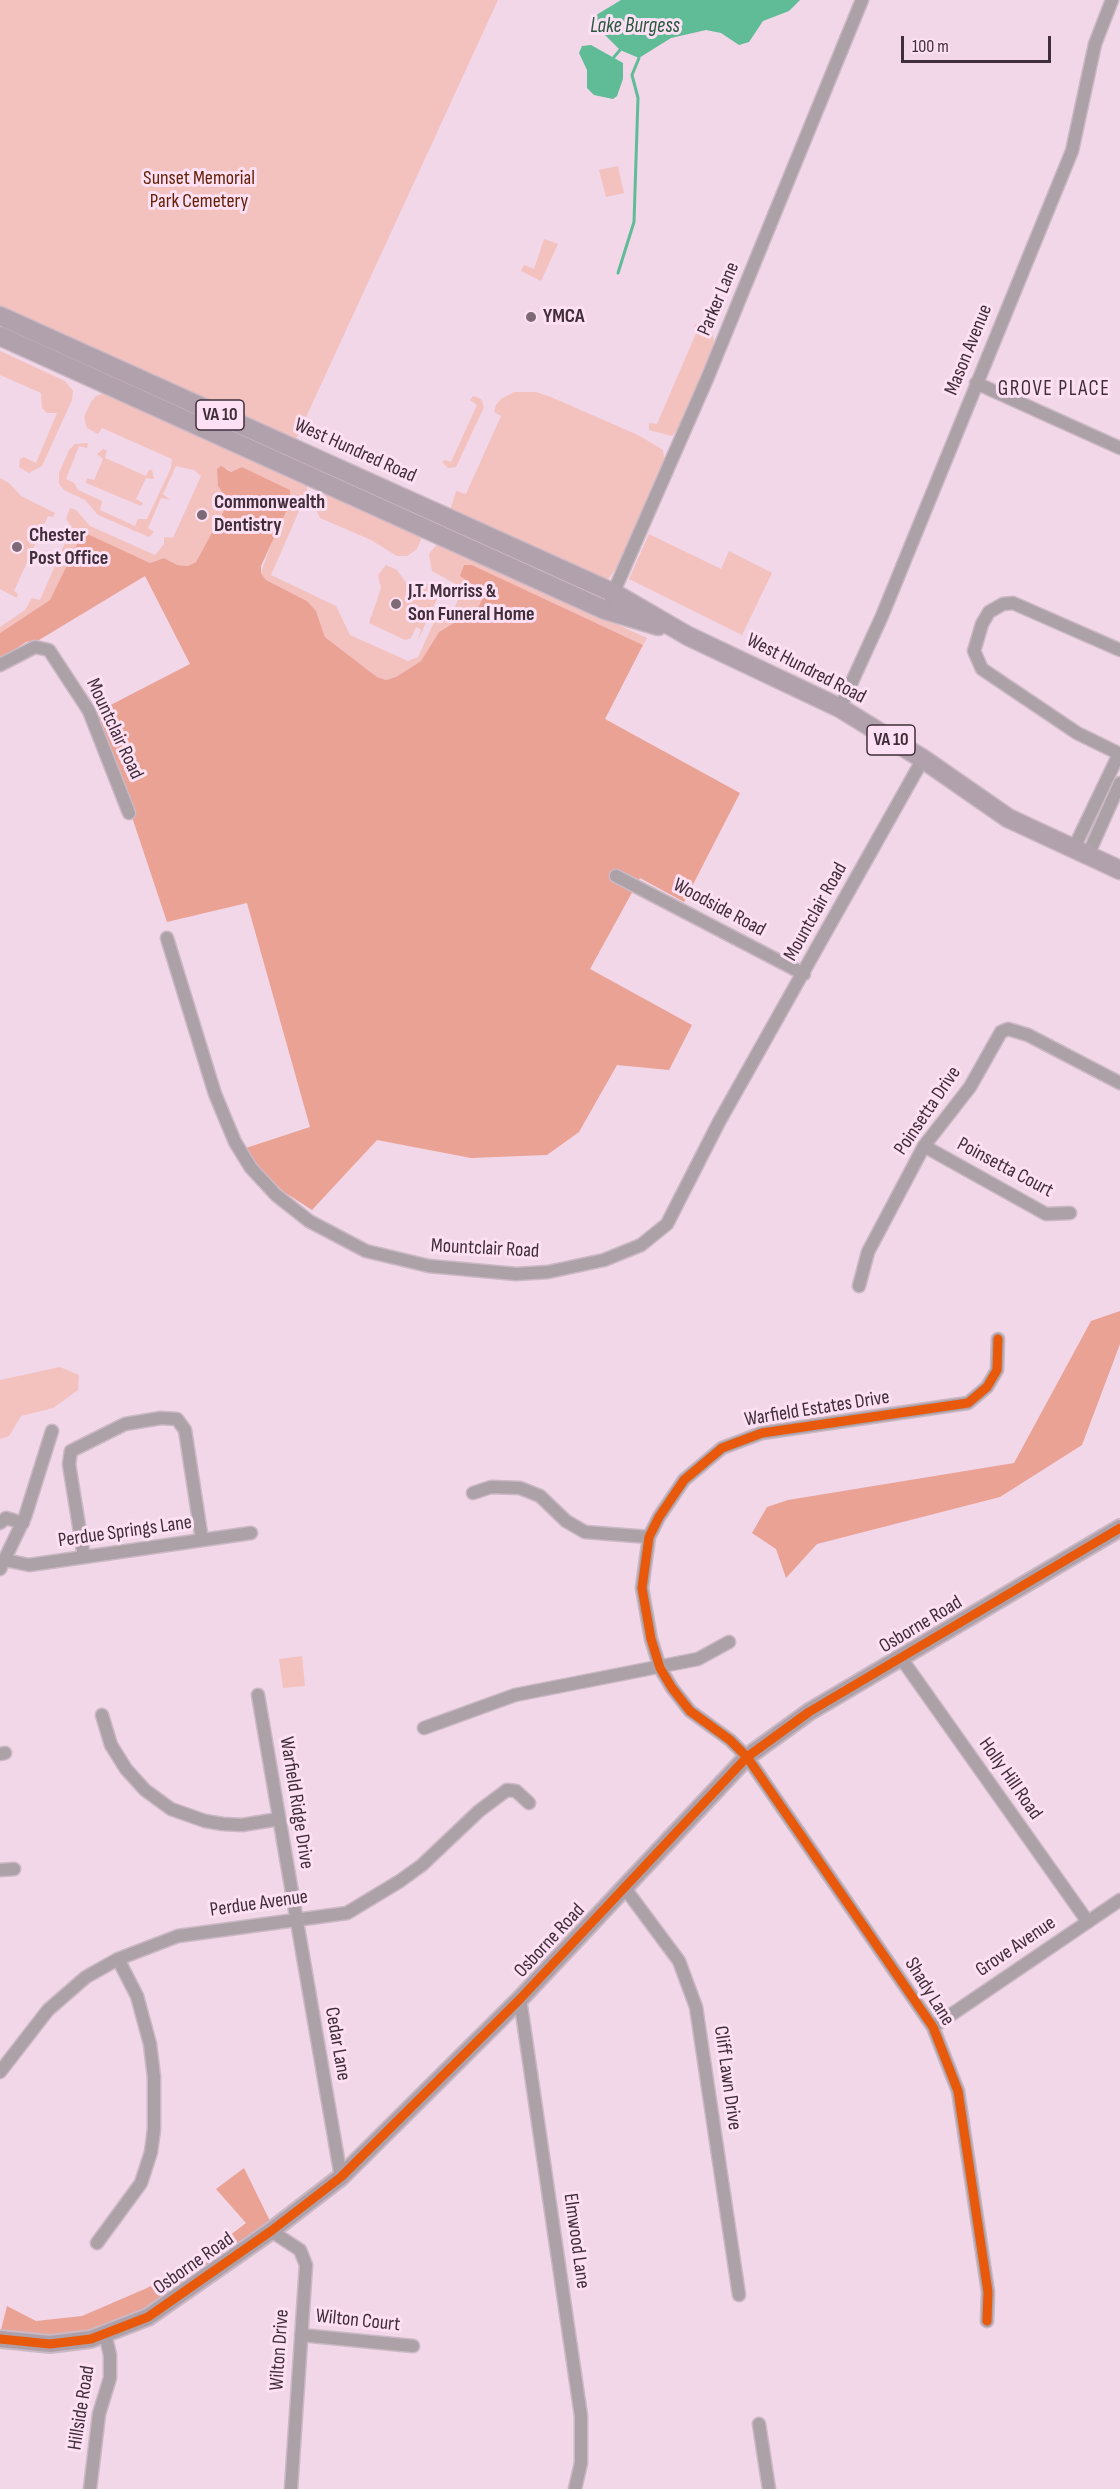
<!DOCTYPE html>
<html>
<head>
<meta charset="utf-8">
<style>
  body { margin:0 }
  #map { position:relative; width:1120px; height:2489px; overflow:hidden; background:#f1d7e8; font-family:"Sofia Sans Condensed",sans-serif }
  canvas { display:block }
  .scale { position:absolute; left:901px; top:36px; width:150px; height:27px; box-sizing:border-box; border:3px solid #402e3a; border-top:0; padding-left:8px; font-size:18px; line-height:21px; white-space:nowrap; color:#402e3a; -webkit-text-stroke:4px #fde0f3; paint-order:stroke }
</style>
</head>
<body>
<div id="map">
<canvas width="1120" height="2489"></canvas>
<div class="scale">100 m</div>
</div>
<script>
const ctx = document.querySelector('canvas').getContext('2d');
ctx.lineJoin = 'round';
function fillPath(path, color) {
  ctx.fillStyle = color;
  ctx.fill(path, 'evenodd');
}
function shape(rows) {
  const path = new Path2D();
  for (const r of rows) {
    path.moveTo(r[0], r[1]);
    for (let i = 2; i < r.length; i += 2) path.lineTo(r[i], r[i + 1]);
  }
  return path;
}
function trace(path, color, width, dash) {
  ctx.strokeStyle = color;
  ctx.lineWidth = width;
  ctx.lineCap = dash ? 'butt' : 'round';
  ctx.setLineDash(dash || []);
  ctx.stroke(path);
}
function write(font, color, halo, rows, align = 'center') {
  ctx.font = font + ' "Sofia Sans Condensed",sans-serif';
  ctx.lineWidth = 6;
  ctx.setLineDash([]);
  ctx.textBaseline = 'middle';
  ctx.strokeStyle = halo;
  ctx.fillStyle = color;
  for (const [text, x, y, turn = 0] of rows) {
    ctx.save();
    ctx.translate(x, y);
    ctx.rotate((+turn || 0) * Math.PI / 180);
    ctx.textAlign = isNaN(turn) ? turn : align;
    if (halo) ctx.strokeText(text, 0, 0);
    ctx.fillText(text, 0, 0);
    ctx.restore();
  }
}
fillPath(shape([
  [0,0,498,0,295,441,0,309],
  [618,166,624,193,606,197,599,170],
  [544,239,558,244,541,281,521,271,524,265,534,269],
  [699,323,707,326,713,333,714,343,679,427,672,436,649,430,649,423,657,424,697,331,694,325],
  [0,351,65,381,73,391,72,400,42,466,29,473,19,467,20,459,24,457,36,463,57,413,47,413,42,408,41,393,0,375],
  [514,392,536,392,551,397,640,436,663,450,664,458,662,469,617,567,609,578,601,580,450,511,456,491,466,494,501,416,494,412,496,405,501,399],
  [105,393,307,484,307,493,271,575,336,606,350,635,408,661,418,657,441,607,453,611,463,588,432,571,429,554,438,543,647,638,643,645,472,565,461,576,479,589,482,599,478,608,439,632,421,661,396,677,386,680,377,677,325,637,316,611,307,601,266,580,261,573,290,490,242,467,231,472,227,468,218,486,227,500,227,505,196,562,188,566,176,565,164,558,150,563,82,534,50,600,0,633,0,627,25,610,32,598,40,600,72,527,66,519,70,508,76,510,90,526,155,555,164,544,164,537,173,538,201,476,194,470,176,466,163,494,170,500,161,498,148,528,154,532,149,537,98,515,85,500,64,490,59,484,59,473,69,450,75,444,88,443,87,448,79,446,66,479,74,483,78,490,102,501,100,510,135,526,138,519,147,519,171,468,172,459,102,428,98,434,87,428,84,417,91,402,96,396],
  [473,396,481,399,484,407,456,467,448,468,442,462,445,460,451,462,477,405,470,400],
  [103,449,107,451,105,458,146,476,149,470,152,470,154,479,146,478,136,499,143,503,141,506,86,483,87,478,94,480,103,459,97,454],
  [0,478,9,483,21,496,55,513,53,517,48,516,14,591,18,594,17,598,0,589],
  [327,493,422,537,417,549,407,556,397,556,371,540,320,518,315,507,320,497],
  [649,534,721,569,729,551,772,573,742,635,629,579],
  [386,565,397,570,407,584,429,584,437,590,437,599,418,640,421,629,416,627,411,638,405,640,369,623,381,588,378,575],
  [60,1367,79,1375,78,1390,53,1408,21,1416,9,1436,0,1439,0,1380],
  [302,1656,305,1686,283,1688,279,1659]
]), '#f3c2be');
fillPath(shape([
  [221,466,231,472,242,467,290,490,290,503,261,566,261,573,266,580,307,601,316,611,325,637,377,677,386,680,396,677,421,661,439,632,478,608,482,599,479,589,460,576,464,565,472,565,643,645,605,719,740,793,684,902,640,878,590,969,692,1025,669,1070,617,1065,579,1132,547,1155,471,1158,377,1140,312,1210,284,1192,257,1167,246,1148,310,1127,247,903,167,922,97,712,190,664,145,576,39,640,26,642,0,659,0,633,50,600,82,534,85,533,150,563,164,558,177,565,188,566,196,562,227,505,227,500,218,486,217,469],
  [1120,1311,1120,1344,1082,1445,1000,1497,817,1544,786,1578,776,1549,752,1533,767,1507,788,1500,1014,1463,1091,1321],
  [244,2168,271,2223,144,2311,85,2333,44,2337,0,2334,7,2306,36,2321,82,2316,147,2288,203,2256,246,2223,216,2189]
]), '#eaa295');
fillPath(shape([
  [621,0,800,0,789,11,763,21,749,42,739,45,721,33,706,30,671,38,639,58,620,50,598,28,592,25,593,17],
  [591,45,623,63,623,79,617,96,613,99,594,95,587,88,587,70,579,53,582,46]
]), '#5fbc96');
trace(shape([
  [614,57,620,50],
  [618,273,634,222,638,98,632,75,639,58]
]), '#5fbc96', 3);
const street = shape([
  [976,383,1120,448],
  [611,598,707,379,862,0],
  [1120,650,1013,603,1003,604,989,612,982,624,974,651,982,669,1077,733,1120,754],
  [0,665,35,647,49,650,89,711,129,813],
  [840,708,882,616,1072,151,1095,44,1112,0],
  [1074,848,1119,754],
  [1088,855,1120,783],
  [616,876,804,974],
  [167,938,215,1094,235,1142,251,1168,276,1195,309,1221,366,1251,429,1266,516,1274,548,1272,604,1260,641,1245,667,1224,719,1122,923,759],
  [924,1146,1046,1214,1070,1213],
  [859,1286,868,1252,924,1146,970,1087,1001,1032,1008,1029,1028,1035,1120,1083],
  [473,1493,491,1487,520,1488,540,1496,566,1521,585,1532,649,1537],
  [0,1523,6,1518,23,1523],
  [84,1557,69,1464,71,1451,125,1424,161,1418,177,1419,185,1430,202,1540],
  [5,1560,29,1565,251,1533],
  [0,1569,25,1517,52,1431],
  [901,1658,1088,1922],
  [258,1695,341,2177],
  [102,1715,111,1745,126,1769,145,1790,171,1809,205,1821,223,1824,242,1825,279,1819],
  [424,1728,515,1695,698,1659,729,1642],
  [0,1754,5,1753],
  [0,1870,14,1869],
  [624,1887,679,1961,696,2007,739,2295],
  [520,1999,581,2416,581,2463,575,2489],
  [933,2027,1120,1900],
  [0,2072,48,2010,86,1977,118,1959,178,1936,347,1913,400,1881,422,1865,479,1811,507,1790,516,1791,529,1803],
  [271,2231,300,2250,306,2265,291,2489],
  [97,2243,141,2183,151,2152,154,2129,154,2077,150,2044,137,1996,118,1959],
  [987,2321,988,2292,958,2091,933,2027,747,1757,730,1740,690,1711,672,1688,660,1668,651,1639,642,1588,649,1537,659,1517,684,1480,722,1448,762,1433,968,1403,987,1387,997,1370,998,1339],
  [301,2335,413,2346],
  [759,2424,769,2489],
  [90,2489,99,2414,110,2378,110,2355,105,2334]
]);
const secondary = shape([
  [0,2339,50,2344,91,2339,148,2317,271,2231,341,2177,520,1999,747,1757,809,1712,1120,1528]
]);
const primary = shape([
  [0,316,614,593,688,636,840,708,923,759,1008,818,1120,870],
  [0,336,605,610,658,626]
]);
trace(street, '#cbb8c4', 15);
trace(secondary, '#cbb8c4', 20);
trace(primary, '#cbb8c4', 21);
trace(street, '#aba1a7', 12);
trace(secondary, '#ada0a8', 16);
trace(primary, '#b1a1ac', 18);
trace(shape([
  [987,2321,988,2292,958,2091,933,2027,747,1757,730,1740,690,1711,672,1688,660,1668,651,1639,642,1588,649,1537,659,1517,684,1480,722,1448,762,1433,968,1403,987,1387,997,1370,998,1339],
  [0,2339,50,2344,91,2339,148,2317,271,2231,341,2177,520,1999,747,1757,809,1712,1120,1528]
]), '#e8590c', 9);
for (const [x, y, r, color] of [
  [531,317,6,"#7e6977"],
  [202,515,6,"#7e6977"],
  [17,547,6,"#7e6977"],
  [396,604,6,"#7e6977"]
]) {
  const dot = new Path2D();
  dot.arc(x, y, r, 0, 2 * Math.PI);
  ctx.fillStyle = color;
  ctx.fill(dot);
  trace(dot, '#fde0f3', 2);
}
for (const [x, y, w] of [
  [220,415,48],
  [891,740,48]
]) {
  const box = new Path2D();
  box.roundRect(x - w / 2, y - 15, w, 30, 4.5);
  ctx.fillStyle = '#fde0f3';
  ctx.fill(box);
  trace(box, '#402e3a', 1.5);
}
write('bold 18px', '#402e3a', null, [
  ["VA 10",220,415],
  ["VA 10",891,740]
]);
write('20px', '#652005', '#fde0f3', [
  ["Sunset Memorial",199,179],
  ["Park Cemetery",199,202]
]);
write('20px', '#402e3a', '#fde0f3', [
  ["Parker Lane",719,299,-67],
  ["Mason Avenue",969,350,-68],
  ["West Hundred Road",355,451,24],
  ["West Hundred Road",806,669,27],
  ["Mountclair Road",114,729,65],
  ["Woodside Road",719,908,28],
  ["Mountclair Road",816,912,-61],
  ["Poinsetta Drive",928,1111,-56],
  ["Poinsetta Court",1005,1168,28],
  ["Mountclair Road",485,1249,3],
  ["Warfield Estates Drive",817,1409,-9],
  ["Perdue Springs Lane",125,1532,-8],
  ["Osborne Road",921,1625,-31],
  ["Holly Hill Road",1010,1779,55],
  ["Warfield Ridge Drive",296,1803,81],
  ["Perdue Avenue",259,1904,-8],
  ["Osborne Road",550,1941,-47],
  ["Grove Avenue",1016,1947,-34],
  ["Shady Lane",929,1992,58],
  ["Cedar Lane",337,2044,80],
  ["Cliff Lawn Drive",727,2078,82],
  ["Elmwood Lane",576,2241,82],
  ["Osborne Road",194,2264,-35],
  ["Wilton Court",358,2321,6],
  ["Wilton Drive",280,2350,-86],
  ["Hillside Road",82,2408,-81]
]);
write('bold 20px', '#402e3a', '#fde0f3', [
  ["YMCA",543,317],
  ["Commonwealth",214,503],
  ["Dentistry",214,526],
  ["Chester",29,536],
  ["Post Office",29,559],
  ["J.T. Morriss &",408,592],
  ["Son Funeral Home",408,615]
], 'left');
write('italic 21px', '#275a40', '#fde0f3', [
  ["Lake Burgess",635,27]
]);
ctx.letterSpacing = '1.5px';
write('21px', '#402e3a', '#fde0f3', [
  ["GROVE PLACE",1054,390]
]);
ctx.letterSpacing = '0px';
</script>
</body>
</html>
